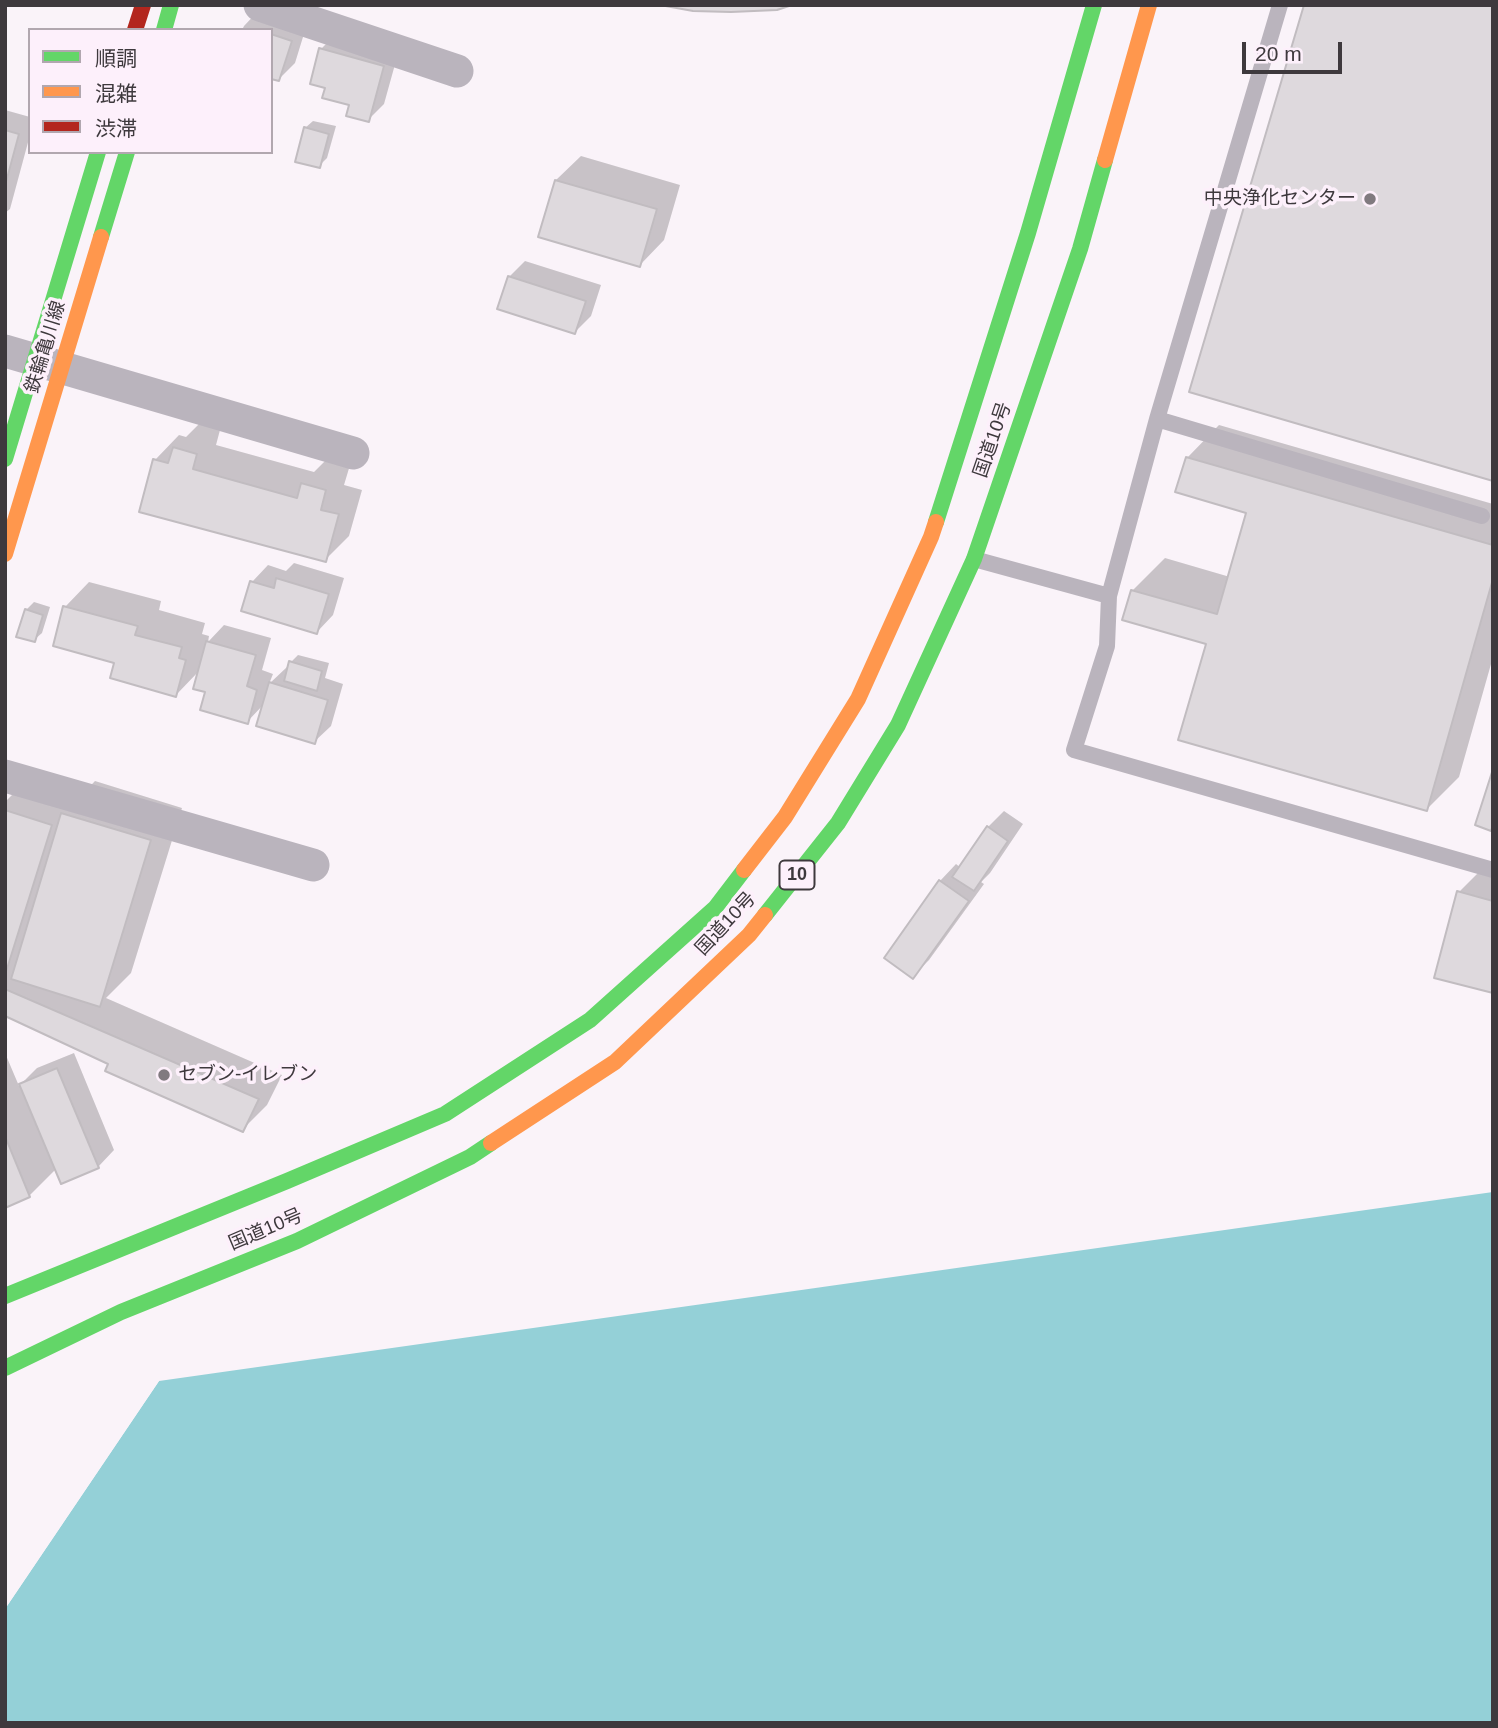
<!DOCTYPE html>
<html>
<head>
<meta charset="utf-8">
<style>
  body { margin:0 }
  #map { position:relative; width:1498px; height:1728px; overflow:hidden; background:#faf3f9; font-family:Arial,"Noto Sans JP",sans-serif }
  canvas { display:block }
  .frame { position:absolute; inset:0; border:7px solid #3e393d; pointer-events:none }
  .legend { position:absolute; left:28px; top:28px; width:245px; height:126px; box-sizing:border-box; background:#fdf0fb; border:2px solid #b1a7af; margin:0; padding:9px 12px; list-style:none; font-size:21px; color:#3e393d }
  .legend li { display:flex; align-items:center; gap:14px; height:35px }
  .legend b { width:35px; border:2px solid #b1a7af }
  .scale { position:absolute; left:1242px; top:42px; width:100px; height:32px; box-sizing:border-box; border:4px solid #3e393d; border-top:0; padding-left:9px; font-size:21px; line-height:24px; white-space:nowrap; color:#3e393d; -webkit-text-stroke:5px #fdf0fb; paint-order:stroke }
</style>
</head>
<body>
<div id="map">
<canvas width="1498" height="1728"></canvas>
<div class="frame"></div>
<ul class="legend">
<li><b style="height:9px;background:#63d668"></b>順調</li>
<li><b style="height:9px;background:#ff974d"></b>混雑</li>
<li><b style="height:9px;background:#b3261e"></b>渋滞</li>
</ul>
<div class="scale">20 m</div>
</div>
<script>
const ctx = document.querySelector('canvas').getContext('2d');
ctx.lineJoin = 'round';
function fillPath(path, color) {
  ctx.fillStyle = color;
  ctx.fill(path, 'evenodd');
}
function shape(rows) {
  const path = new Path2D();
  for (const r of rows) {
    path.moveTo(r[0], r[1]);
    for (let i = 2; i < r.length; i += 2) path.lineTo(r[i], r[i + 1]);
  }
  return path;
}
function trace(path, color, width, dash) {
  ctx.strokeStyle = color;
  ctx.lineWidth = width;
  ctx.lineCap = dash ? 'butt' : 'round';
  ctx.setLineDash(dash || []);
  ctx.stroke(path);
}
function write(font, color, halo, rows, align = 'center') {
  ctx.font = font + ' Arial,"Noto Sans JP",sans-serif';
  ctx.lineWidth = 7;
  ctx.setLineDash([]);
  ctx.textBaseline = 'middle';
  ctx.strokeStyle = halo;
  ctx.fillStyle = color;
  for (const [text, x, y, turn = 0] of rows) {
    ctx.save();
    ctx.translate(x, y);
    ctx.rotate((+turn || 0) * Math.PI / 180);
    ctx.textAlign = isNaN(turn) ? turn : align;
    if (halo) ctx.strokeText(text, 0, 0);
    ctx.fillText(text, 0, 0);
    ctx.restore();
  }
}
fillPath(shape([
  [1493,1192,1493,1723,5,1723,5,1609,159,1381]
]), '#94d0d7');
fillPath(shape([
  [155,1381,159,1381,5,1609,5,1602]
]), '#faf3f9');
fillPath(shape([
  [260,9,307,24,295,63,279,79,271,77,271,30,242,30,244,26],
  [337,33,399,50,384,104,368,120,351,103,321,49],
  [5,110,30,117,30,135,10,209,5,213],
  [313,121,336,126,327,158,319,166,305,128],
  [581,156,680,185,664,240,640,265,556,180],
  [525,261,601,285,591,316,575,332,509,277],
  [199,424,220,430,216,445,314,472,327,459,350,465,344,485,362,490,349,536,325,560,155,460,179,435,186,437],
  [1219,425,1493,504,1493,657,1459,777,1427,809,1208,643,1125,619,1133,590,1165,558,1230,577,1248,512,1187,458],
  [294,563,344,578,333,615,317,632,252,582,268,565,286,571],
  [89,582,161,601,159,610,205,623,202,634,209,636,208,642,224,625,271,638,262,670,273,674,269,684,287,667,289,668,291,662,298,655,329,663,325,678,343,684,331,726,314,742,264,704,247,722,208,691,199,671,176,695,116,662,65,607],
  [34,602,50,607,42,633,34,640,18,635,27,609],
  [95,781,182,808,131,973,106,998,282,1075,267,1105,242,1130,110,1063,5,1015,5,802,23,784,76,801],
  [1004,811,1023,824,990,873,981,882,984,884,929,960,913,976,886,958,940,881,956,864,961,868,988,827],
  [1483,868,1493,870,1493,992,1459,892],
  [5,1053,19,1086,37,1068,74,1053,114,1150,98,1167,56,1169,29,1196,5,1206]
]), '#0003');
const building = shape([
  [660,5,792,5,777,10,731,12,693,11,660,5],
  [1304,5,1493,5,1493,481,1189,392,1304,5],
  [271,34,292,41,279,81,271,79,271,34],
  [319,48,384,66,369,122,346,116,349,105,322,98,325,88,310,84,319,48],
  [304,127,329,134,320,168,295,162,304,127],
  [5,130,19,134,5,186,5,130],
  [555,180,657,209,640,267,538,237,555,180],
  [508,276,586,301,575,334,497,309,508,276],
  [173,447,197,454,193,469,297,498,301,483,326,490,321,510,339,514,326,562,139,512,153,459,168,463,173,447],
  [1186,457,1493,545,1493,579,1427,811,1178,740,1206,644,1122,620,1131,590,1217,614,1246,513,1175,492,1186,457],
  [276,578,329,594,317,634,241,611,250,581,274,588,276,578],
  [63,606,138,626,135,635,182,647,179,658,186,660,176,697,110,678,114,663,53,646,63,606],
  [25,609,43,615,35,642,16,637,25,609],
  [206,641,256,655,247,686,257,690,248,724,200,710,205,692,193,689,206,641],
  [289,661,322,671,317,691,284,681,289,661],
  [269,682,328,700,315,744,256,726,269,682],
  [1493,769,1493,825,1491,831,1475,825,1493,769],
  [5,810,52,825,6,972,5,971,5,810],
  [61,813,151,840,100,1007,11,979,61,813],
  [987,826,1008,841,974,891,952,877,987,826],
  [939,880,969,901,913,979,884,958,939,880],
  [1457,891,1493,901,1493,993,1434,978,1457,891],
  [5,989,259,1099,243,1132,105,1071,108,1064,5,1016,5,989],
  [57,1068,99,1168,61,1184,19,1084,57,1068],
  [5,1136,30,1197,5,1208,5,1136]
]);
fillPath(building, '#ded9dd');
trace(building, '#c1bcc0', 2);
trace(shape([
  [1280,5,1157,419,1482,516],
  [1157,419,1109,596,1107,646,1074,750,1493,870],
  [974,559,1109,596]
]), '#bab4bd', 16);
trace(shape([
  [260,5,457,71],
  [5,351,353,453],
  [5,776,313,865]
]), '#bab4bd', 33);
trace(shape([
  [164,30,171,5],
  [101,237,127,152],
  [5,459,98,152],
  [936,522,1028,233,1094,5],
  [765,915,838,823,898,725,974,559,1080,249,1105,160],
  [5,1296,287,1181,445,1114,590,1020,715,908,744,870],
  [5,1368,121,1312,297,1241,470,1157,491,1143]
]), '#63d668', 16);
trace(shape([
  [1105,160,1149,5],
  [5,554,101,237],
  [744,870,785,817,858,699,931,537,936,522],
  [491,1143,615,1062,749,935,765,915]
]), '#ff974d', 16);
trace(shape([
  [135,30,143,5]
]), '#b3261e', 16);
for (const [x, y, r, color] of [
  [1370,199,7,"#807a7f"],
  [164,1075,7,"#807a7f"]
]) {
  const dot = new Path2D();
  dot.arc(x, y, r, 0, 2 * Math.PI);
  ctx.fillStyle = color;
  ctx.fill(dot);
  trace(dot, '#fdf0fb', 2.5);
}
for (const [x, y, w] of [
  [797,875,35]
]) {
  const box = new Path2D();
  box.roundRect(x - w / 2, y - 14.5, w, 29, 5);
  ctx.fillStyle = '#fdf0fb';
  ctx.fill(box);
  trace(box, '#3e393d', 2);
}
write('bold 18px', '#3e393d', null, [
  ["10",797,875]
]);
write('19px', '#3e393d', '#fdf0fb', [
  ["中央浄化センター",1356,199],
  ["セブン-イレブン",178,1075,"left"]
], 'right');
write('19px', '#3e393d', '#fdf0fb', [
  ["鉄輪亀川線",46,347,-73],
  ["国道10号",993,440,-71],
  ["国道10号",726,924,-47],
  ["国道10号",266,1230,-23]
]);
</script>
</body>
</html>
